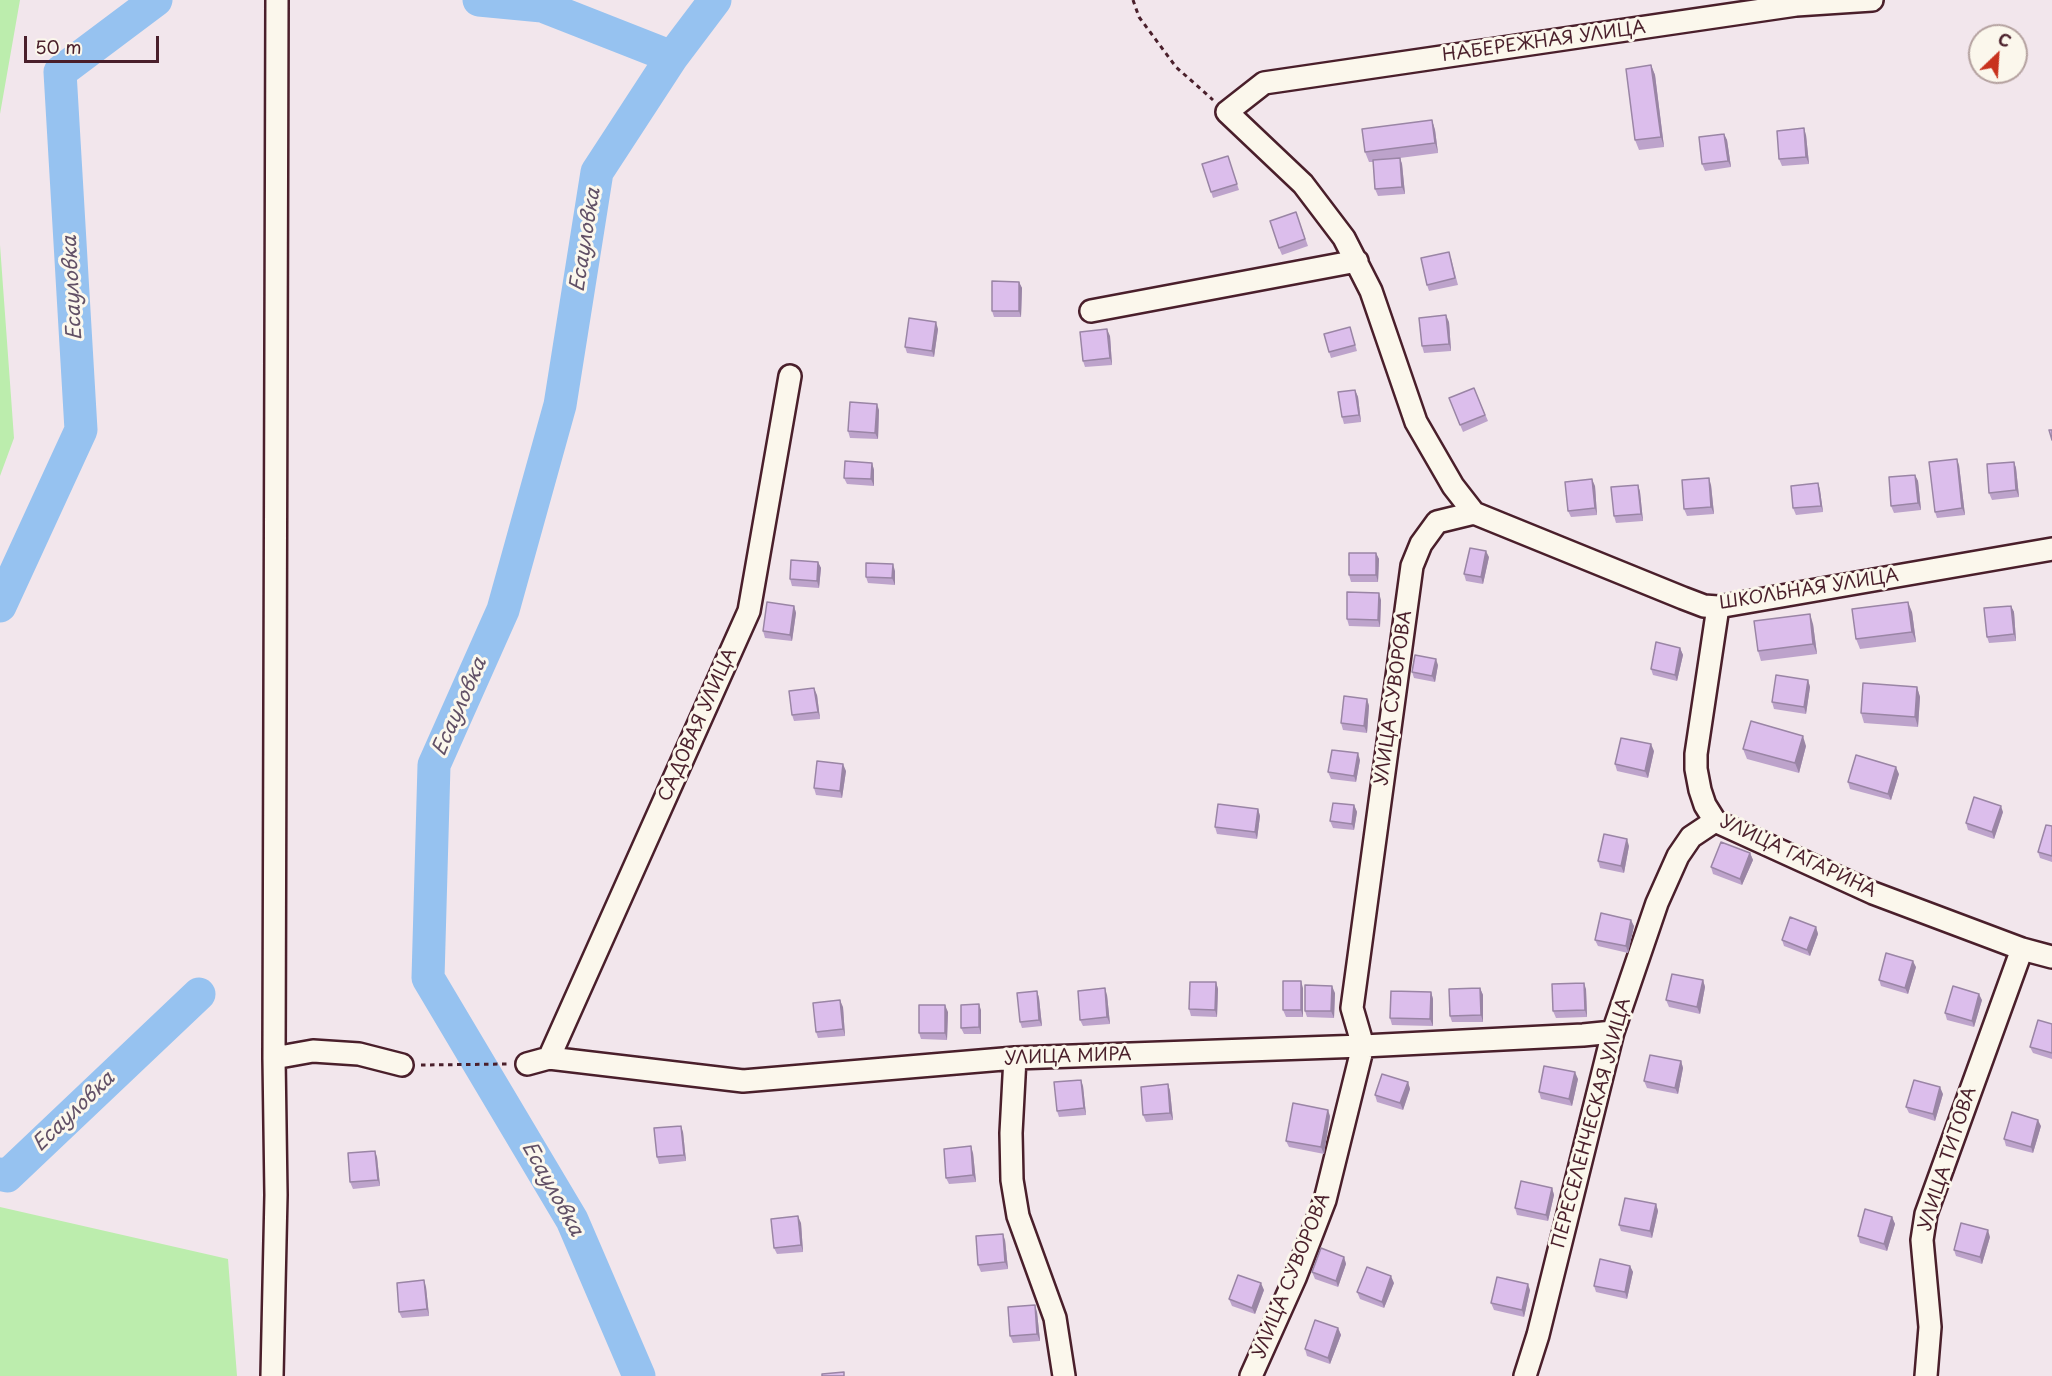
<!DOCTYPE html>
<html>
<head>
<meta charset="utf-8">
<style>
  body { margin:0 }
  #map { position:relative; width:2052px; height:1376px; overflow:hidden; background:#f2e6ec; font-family:"Playpen Sans",sans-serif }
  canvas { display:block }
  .north { position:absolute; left:1968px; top:24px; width:60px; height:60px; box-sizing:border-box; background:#fbf7ec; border:2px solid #b4a19f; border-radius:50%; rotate:25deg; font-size:16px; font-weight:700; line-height:24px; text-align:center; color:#4a1f2b }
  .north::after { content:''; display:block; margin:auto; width:21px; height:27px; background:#c8321e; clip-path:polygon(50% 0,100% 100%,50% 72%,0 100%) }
  .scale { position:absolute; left:24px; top:36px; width:135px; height:27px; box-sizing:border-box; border:3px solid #4a1f2b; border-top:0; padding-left:8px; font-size:18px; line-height:21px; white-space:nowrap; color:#4a1f2b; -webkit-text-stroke:4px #fbf7ec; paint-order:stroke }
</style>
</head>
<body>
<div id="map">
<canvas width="2052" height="1376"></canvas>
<div class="north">С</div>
<div class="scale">50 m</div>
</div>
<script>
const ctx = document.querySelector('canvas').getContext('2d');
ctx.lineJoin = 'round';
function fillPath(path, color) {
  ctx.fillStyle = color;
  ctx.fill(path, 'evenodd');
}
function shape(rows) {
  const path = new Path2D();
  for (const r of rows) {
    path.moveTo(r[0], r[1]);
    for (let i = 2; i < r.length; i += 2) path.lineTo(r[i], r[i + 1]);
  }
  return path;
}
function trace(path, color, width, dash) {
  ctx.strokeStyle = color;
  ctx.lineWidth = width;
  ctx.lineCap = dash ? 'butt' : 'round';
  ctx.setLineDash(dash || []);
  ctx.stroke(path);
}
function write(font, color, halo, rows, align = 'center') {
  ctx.font = font + ' "Playpen Sans",sans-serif';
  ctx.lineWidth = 6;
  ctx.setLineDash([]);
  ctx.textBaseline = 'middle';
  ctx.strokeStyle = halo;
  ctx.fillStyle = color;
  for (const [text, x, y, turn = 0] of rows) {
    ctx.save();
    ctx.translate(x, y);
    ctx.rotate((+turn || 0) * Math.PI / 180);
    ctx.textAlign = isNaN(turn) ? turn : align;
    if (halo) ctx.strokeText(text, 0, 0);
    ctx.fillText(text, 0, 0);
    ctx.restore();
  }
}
fillPath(shape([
  [0,0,20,0,0,114],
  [0,245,14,438,0,476],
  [0,1207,228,1259,237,1376,0,1376]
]), '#bcedad');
trace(shape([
  [479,0,542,6,672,57],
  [0,606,81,430,60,72,156,0],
  [0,1174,7,1176,199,994],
  [639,1376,572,1220,428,978,434,765,503,610,560,405,597,172,672,57,715,0]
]), '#96c2f0', 33);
const minor = shape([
  [1091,311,1357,261],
  [1474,513,1453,486,1416,422,1371,291,1344,238,1303,184,1227,112,1264,83,1796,5,1872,0],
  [1474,513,1683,598,1704,606,1718,607,2052,549],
  [1718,607,1696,754,1696,769,1700,790,1705,805,1715,821,1873,893,2022,949,2052,957],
  [274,1058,313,1051,359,1054,402,1065],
  [549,1058,749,611,790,376],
  [1015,1058,1011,1133,1012,1180,1018,1216,1055,1318,1064,1376],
  [527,1064,549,1058,743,1081,1015,1058,1363,1046,1583,1035,1613,1032],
  [272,1376,276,1195,274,1058,277,0],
  [1251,1376,1295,1278,1325,1200,1363,1046,1352,1008,1412,566,1421,544,1437,522,1474,513],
  [1525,1376,1538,1335,1613,1032,1657,903,1678,856,1691,837,1715,821],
  [1926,1376,1930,1327,1922,1240,1926,1214,2022,949]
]);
trace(minor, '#4a1f2b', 26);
trace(shape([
  [1133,0,1139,17,1176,67,1213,100],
  [421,1065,508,1064]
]), '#4a1f2b', 3, [4.5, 4.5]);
trace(minor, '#fbf7ec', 21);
fillPath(shape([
  [1651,65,1655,75,1664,147,1639,150,1635,140],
  [1432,120,1435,130,1438,153,1400,158,1402,164,1405,194,1378,196,1375,189,1373,162,1369,162,1365,152],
  [1724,134,1727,140,1731,167,1705,171,1702,164],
  [1806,135,1809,164,1782,166,1779,159],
  [1228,156,1239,190,1213,198,1202,164],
  [1296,212,1308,246,1282,255,1279,248],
  [1451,258,1458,285,1429,291,1427,285],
  [1019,282,1022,288,1021,317,994,317,992,311],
  [1449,322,1451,351,1424,353,1422,346],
  [1350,327,1357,351,1331,358,1329,352],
  [938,329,934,357,907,353,905,347],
  [1110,336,1112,365,1085,367,1083,361],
  [1474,388,1488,421,1463,432,1449,398],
  [1355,390,1358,397,1361,422,1344,424,1342,417],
  [879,410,878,439,850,438,848,431],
  [2014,462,2016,468,2019,497,1992,500,1989,493],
  [872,463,874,470,874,486,847,484,844,478],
  [1959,465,1965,515,1937,518,1935,512],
  [1915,475,1918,481,1921,510,1894,513,1891,506],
  [1818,483,1820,490,1823,512,1796,515,1793,508],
  [1638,485,1640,492,1643,521,1616,523,1614,516],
  [1711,485,1714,514,1687,516,1684,509],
  [1595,486,1597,515,1571,517,1568,511],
  [1376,553,1379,559,1378,582,1351,582,1349,575],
  [1489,557,1483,584,1466,581,1464,574],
  [818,562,821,568,819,588,792,586,790,579],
  [895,571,895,585,868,583,866,577],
  [1381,600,1380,627,1349,626,1347,619],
  [794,606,796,613,792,641,765,638,763,631],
  [2011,606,2014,612,2016,641,1989,643,1987,637],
  [1912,612,1916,642,1860,649,1856,639],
  [1813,624,1817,654,1761,661,1758,651],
  [1680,648,1683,655,1677,681,1653,675,1651,669],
  [1438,665,1435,682,1414,678,1412,672],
  [1808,680,1810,687,1806,714,1774,709,1772,702],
  [1917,687,1920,697,1918,727,1864,723,1861,713],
  [817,695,820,719,794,721,792,715],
  [1367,699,1369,706,1367,733,1343,730,1341,723],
  [1806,746,1799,773,1747,759,1743,749],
  [1654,751,1648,778,1617,771,1615,764],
  [1360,760,1356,782,1331,779,1328,772],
  [846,771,842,798,816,795,814,788],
  [1899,774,1891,800,1850,789,1848,782],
  [1354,805,1357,812,1354,830,1333,828,1330,821],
  [1258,809,1260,816,1257,839,1217,834,1215,827],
  [2003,812,1994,839,1968,830,1966,823],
  [2052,826,2052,862,2040,858,2038,852],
  [1629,846,1624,873,1600,868,1598,861],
  [1750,853,1753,860,1742,885,1713,874,1711,867],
  [1634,926,1628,953,1598,946,1595,940],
  [1816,927,1818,934,1810,956,1784,946,1782,940],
  [1916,967,1908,994,1881,986,1879,980],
  [1703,980,1705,987,1700,1014,1669,1007,1666,1000],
  [1216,982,1218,989,1217,1017,1191,1016,1189,1009],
  [1303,988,1303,1017,1286,1017,1283,1010],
  [1480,988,1483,995,1483,1022,1452,1022,1450,1016],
  [1586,989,1587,1017,1556,1018,1553,1011],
  [1037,991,1039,998,1042,1026,1022,1028,1020,1022],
  [1431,992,1433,999,1433,1026,1392,1025,1390,1018],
  [1335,993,1334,1018,1307,1017,1305,1011],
  [1107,995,1110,1024,1083,1026,1080,1020],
  [1982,1000,1974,1027,1947,1020,1945,1013],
  [843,1007,845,1036,818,1038,816,1032],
  [981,1010,981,1034,964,1034,961,1028],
  [948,1012,947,1040,921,1039,919,1033],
  [2052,1024,2052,1059,2033,1053,2030,1047],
  [1681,1061,1683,1068,1678,1094,1647,1088,1644,1081],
  [1578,1079,1572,1106,1541,1099,1539,1092],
  [1408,1082,1410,1089,1403,1110,1377,1102,1375,1095],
  [1168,1084,1170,1091,1173,1120,1146,1122,1143,1115],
  [1083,1086,1086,1115,1059,1117,1057,1111],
  [1943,1094,1935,1121,1909,1113,1906,1107],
  [1330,1116,1324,1154,1289,1147,1286,1141],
  [2041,1126,2033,1153,2006,1146,2004,1139],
  [683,1132,686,1161,659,1164,657,1157],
  [973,1153,976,1182,949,1184,946,1178],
  [377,1157,380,1186,353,1189,350,1182],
  [1552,1188,1554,1195,1548,1221,1517,1215,1515,1208],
  [1656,1204,1658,1211,1652,1238,1621,1231,1619,1225],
  [1892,1217,1895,1224,1887,1251,1860,1243,1858,1236],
  [801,1223,803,1252,777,1254,774,1248],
  [1990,1237,1982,1264,1956,1256,1954,1250],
  [1005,1240,1008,1269,981,1272,978,1265],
  [1344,1257,1346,1264,1338,1287,1315,1279,1312,1272],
  [1630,1266,1633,1272,1627,1299,1596,1292,1594,1286],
  [1394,1283,1384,1308,1360,1299,1357,1292],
  [426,1287,429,1316,402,1318,399,1312],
  [1264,1290,1255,1314,1232,1306,1229,1299],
  [1530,1290,1524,1317,1494,1310,1491,1303],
  [1037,1312,1040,1341,1013,1343,1010,1336],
  [1338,1328,1341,1335,1330,1364,1307,1356,1305,1349]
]), '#bda3cb');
fillPath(shape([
  [1651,65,1655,75,1664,147,1661,137],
  [1432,120,1435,130,1438,153,1435,143],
  [1804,128,1806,135,1809,164,1806,157],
  [1724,134,1727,140,1731,167,1728,161],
  [1400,158,1402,164,1405,194,1402,187],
  [1019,282,1022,288,1021,317,1019,311],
  [1446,315,1449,322,1451,351,1449,344],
  [936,322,938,329,934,357,932,351],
  [1107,329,1110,336,1112,365,1110,358],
  [1355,390,1358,397,1361,422,1359,415],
  [877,404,879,410,878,439,875,433],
  [1957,459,1959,465,1965,515,1962,508],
  [2014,462,2016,468,2019,497,2016,490],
  [872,463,874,470,874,486,871,479],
  [1915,475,1918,481,1921,510,1918,503],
  [1709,478,1711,485,1714,514,1711,507],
  [1592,479,1595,486,1597,515,1595,508],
  [1818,483,1820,490,1823,512,1821,506],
  [1638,485,1640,492,1643,521,1641,514],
  [1486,551,1489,557,1483,584,1481,577],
  [1376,553,1379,559,1378,582,1376,575],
  [818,562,821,568,819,588,817,581],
  [893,564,895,571,895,585,892,578],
  [1379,593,1381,600,1380,627,1378,620],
  [1908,602,1912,612,1916,642,1912,632],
  [794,606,796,613,792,641,790,635],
  [2011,606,2014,612,2016,641,2014,634],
  [1810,614,1813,624,1817,654,1813,644],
  [1680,648,1683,655,1677,681,1675,675],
  [1436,659,1438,665,1435,682,1432,676],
  [1808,680,1810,687,1806,714,1804,707],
  [1917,687,1920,697,1918,727,1915,717],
  [814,688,817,695,820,719,818,712],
  [1367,699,1369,706,1367,733,1364,726],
  [1803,736,1806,746,1799,773,1795,763],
  [1651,744,1654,751,1648,778,1645,771],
  [1358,753,1360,760,1356,782,1354,776],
  [843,764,846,771,842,798,840,791],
  [1896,767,1899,774,1891,800,1888,794],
  [1354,805,1357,812,1354,830,1352,824],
  [2001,806,2003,812,1994,839,1992,832],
  [1258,809,1260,816,1257,839,1255,832],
  [1627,839,1629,846,1624,873,1621,866],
  [1750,853,1753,860,1742,885,1740,879],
  [1631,920,1634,926,1628,953,1626,946],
  [1816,927,1818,934,1810,956,1807,950],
  [1913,961,1916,967,1908,994,1905,988],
  [1703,980,1705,987,1700,1014,1697,1007],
  [1301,981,1303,988,1303,1017,1301,1010],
  [1216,982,1218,989,1217,1017,1215,1010],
  [1584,983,1586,989,1587,1017,1585,1010],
  [1332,986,1335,993,1334,1018,1331,1011],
  [1105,988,1107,995,1110,1024,1107,1017],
  [1480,988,1483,995,1483,1022,1481,1015],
  [1037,991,1039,998,1042,1026,1039,1020],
  [1431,992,1433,999,1433,1026,1430,1019],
  [1979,994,1982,1000,1974,1027,1972,1021],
  [840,1000,843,1007,845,1036,843,1029],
  [979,1004,981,1010,981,1034,979,1027],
  [945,1005,948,1012,947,1040,945,1033],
  [1681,1061,1683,1068,1678,1094,1675,1088],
  [1575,1072,1578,1079,1572,1106,1569,1099],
  [1081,1080,1083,1086,1086,1115,1084,1108],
  [1408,1082,1410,1089,1403,1110,1400,1103],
  [1168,1084,1170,1091,1173,1120,1170,1113],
  [1940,1087,1943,1094,1935,1121,1933,1114],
  [1328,1110,1330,1116,1324,1154,1321,1147],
  [2038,1120,2041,1126,2033,1153,2031,1147],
  [681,1126,683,1132,686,1161,684,1155],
  [971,1146,973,1153,976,1182,973,1175],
  [375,1151,377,1157,380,1186,378,1180],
  [1552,1188,1554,1195,1548,1221,1546,1215],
  [1656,1204,1658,1211,1652,1238,1650,1231],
  [798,1216,801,1223,803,1252,801,1245],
  [1892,1217,1895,1224,1887,1251,1884,1244],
  [1988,1230,1990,1237,1982,1264,1980,1257],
  [1003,1234,1005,1240,1008,1269,1005,1262],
  [1344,1257,1346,1264,1338,1287,1336,1281],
  [1630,1266,1633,1272,1627,1299,1625,1292],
  [1391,1276,1394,1283,1384,1308,1382,1302],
  [424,1280,426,1287,429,1316,427,1309],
  [1261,1283,1264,1290,1255,1314,1252,1308],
  [1528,1284,1530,1290,1524,1317,1522,1310],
  [1035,1305,1037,1312,1040,1341,1037,1334],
  [1338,1328,1341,1335,1330,1364,1328,1358]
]), '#9a85a5');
const building = shape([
  [1651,65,1661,137,1635,140,1626,69,1651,65],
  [1432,120,1435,143,1365,152,1362,129,1432,120],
  [1804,128,1806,157,1779,159,1777,131,1804,128],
  [1724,134,1728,161,1702,164,1699,137,1724,134],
  [1228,156,1237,184,1211,192,1202,164,1228,156],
  [1400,158,1402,187,1375,189,1373,160,1400,158],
  [1296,212,1305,239,1279,248,1270,221,1296,212],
  [1449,252,1455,278,1427,285,1421,258,1449,252],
  [992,281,1019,282,1019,311,992,311,992,281],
  [1446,315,1449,344,1422,346,1419,318,1446,315],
  [909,318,936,322,932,351,905,347,909,318],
  [1350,327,1355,345,1329,352,1324,334,1350,327],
  [1107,329,1110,358,1083,361,1080,332,1107,329],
  [1474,388,1485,415,1460,425,1449,398,1474,388],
  [1355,390,1359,415,1342,417,1338,392,1355,390],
  [850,402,877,404,875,433,848,431,850,402],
  [2049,430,2052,430,2052,440,2049,430],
  [1957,459,1962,508,1935,512,1929,462,1957,459],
  [845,461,872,463,871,479,844,478,845,461],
  [2014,462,2016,490,1989,493,1987,464,2014,462],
  [1915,475,1918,503,1891,506,1889,477,1915,475],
  [1709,478,1711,507,1684,509,1682,480,1709,478],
  [1592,479,1595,508,1568,511,1565,482,1592,479],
  [1818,483,1821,506,1793,508,1791,486,1818,483],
  [1638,485,1641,514,1614,516,1611,487,1638,485],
  [1470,548,1486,551,1481,577,1464,574,1470,548],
  [1349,553,1376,553,1376,575,1349,575,1349,553],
  [791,560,818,562,817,581,790,579,791,560],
  [866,563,893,564,892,578,866,577,866,563],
  [1347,592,1379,593,1378,620,1347,619,1347,592],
  [767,602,794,606,790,635,763,631,767,602],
  [1908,602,1912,632,1856,639,1852,609,1908,602],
  [2011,606,2014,634,1987,637,1984,608,2011,606],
  [1810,614,1813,644,1758,651,1754,621,1810,614],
  [1656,642,1680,648,1675,675,1651,669,1656,642],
  [1415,655,1436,659,1432,676,1412,672,1415,655],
  [1776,675,1808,680,1804,707,1772,702,1776,675],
  [1863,683,1917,687,1915,717,1861,713,1863,683],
  [814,688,818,712,792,715,789,691,814,688],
  [1344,696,1367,699,1364,726,1341,723,1344,696],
  [1751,721,1803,736,1795,763,1743,749,1751,721],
  [1621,738,1651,744,1645,771,1615,764,1621,738],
  [1332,750,1358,753,1354,776,1328,772,1332,750],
  [1856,755,1896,767,1888,794,1848,782,1856,755],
  [817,761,843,764,840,791,814,788,817,761],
  [1974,797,2001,806,1992,832,1966,823,1974,797],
  [1333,803,1354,805,1352,824,1330,821,1333,803],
  [1218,804,1258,809,1255,832,1215,827,1218,804],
  [2046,825,2052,826,2052,856,2038,852,2046,825],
  [1604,834,1627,839,1621,866,1598,861,1604,834],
  [1721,842,1750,853,1740,879,1711,867,1721,842],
  [1601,913,1631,920,1626,946,1595,940,1601,913],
  [1790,917,1816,927,1807,950,1782,940,1790,917],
  [1886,953,1913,961,1905,988,1879,980,1886,953],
  [1672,974,1703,980,1697,1007,1666,1000,1672,974],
  [1283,981,1301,981,1301,1010,1283,1010,1283,981],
  [1190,982,1216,982,1215,1010,1189,1009,1190,982],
  [1584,983,1585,1010,1553,1011,1552,984,1584,983],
  [1305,985,1332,986,1331,1011,1305,1011,1305,985],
  [1953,986,1979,994,1972,1021,1945,1013,1953,986],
  [1105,988,1107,1017,1080,1020,1078,991,1105,988],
  [1480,988,1481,1015,1450,1016,1449,989,1480,988],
  [1037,991,1039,1020,1020,1022,1017,993,1037,991],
  [1391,991,1431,992,1430,1019,1390,1018,1391,991],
  [840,1000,843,1029,816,1032,813,1003,840,1000],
  [979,1004,979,1027,961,1028,961,1005,979,1004],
  [919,1005,945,1005,945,1033,919,1033,919,1005],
  [2038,1020,2052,1024,2052,1053,2030,1047,2038,1020],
  [1650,1055,1681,1061,1675,1088,1644,1081,1650,1055],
  [1544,1066,1575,1072,1569,1099,1539,1092,1544,1066],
  [1382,1074,1408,1082,1400,1103,1375,1095,1382,1074],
  [1081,1080,1084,1108,1057,1111,1054,1082,1081,1080],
  [1914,1080,1940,1087,1933,1114,1906,1107,1914,1080],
  [1168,1084,1170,1113,1143,1115,1141,1087,1168,1084],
  [1293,1103,1328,1110,1321,1147,1286,1141,1293,1103],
  [2012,1112,2038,1120,2031,1147,2004,1139,2012,1112],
  [681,1126,684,1155,657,1157,654,1128,681,1126],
  [971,1146,973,1175,946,1178,944,1149,971,1146],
  [375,1151,378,1180,350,1182,348,1153,375,1151],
  [1521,1181,1552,1188,1546,1215,1515,1208,1521,1181],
  [1625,1198,1656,1204,1650,1231,1619,1225,1625,1198],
  [1865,1209,1892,1217,1884,1244,1858,1236,1865,1209],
  [798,1216,801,1245,774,1248,771,1219,798,1216],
  [1961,1223,1988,1230,1980,1257,1954,1250,1961,1223],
  [1003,1234,1005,1262,978,1265,976,1236,1003,1234],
  [1321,1248,1344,1257,1336,1281,1312,1272,1321,1248],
  [1600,1259,1630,1266,1625,1292,1594,1286,1600,1259],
  [1367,1267,1391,1276,1382,1302,1357,1292,1367,1267],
  [1238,1275,1261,1283,1252,1308,1229,1299,1238,1275],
  [1497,1277,1528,1284,1522,1310,1491,1303,1497,1277],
  [424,1280,427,1309,399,1312,397,1283,424,1280],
  [1035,1305,1037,1334,1010,1336,1008,1307,1035,1305],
  [1315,1320,1338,1328,1328,1358,1305,1349,1315,1320],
  [844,1372,844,1376,822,1376,822,1374,844,1372]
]);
fillPath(building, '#dcbeec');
trace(building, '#9a85a5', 1.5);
write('18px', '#4a1f2b', '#fbf7ec', [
  ["НАБЕРЕЖНАЯ УЛИЦА",1544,42,-8],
  ["ШКОЛЬНАЯ УЛИЦА",1809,590,-9],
  ["УЛИЦА СУВОРОВА",1394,698,-82],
  ["САДОВАЯ УЛИЦА",698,725,-66],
  ["УЛИЦА ГАГАРИНА",1798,857,25],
  ["УЛИЦА МИРА",1068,1057,-2],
  ["ПЕРЕСЕЛЕНЧЕСКАЯ УЛИЦА",1592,1123,-75],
  ["УЛИЦА ТИТОВА",1948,1159,-72],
  ["УЛИЦА СУВОРОВА",1292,1276,-68]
]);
write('italic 20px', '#615066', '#fbf7ec', [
  ["Есауловка",586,240,-81],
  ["Есауловка",73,288,-93],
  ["Есауловка",460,707,-66],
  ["Есауловка",74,1112,-44],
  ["Есауловка",552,1189,61]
]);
</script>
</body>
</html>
